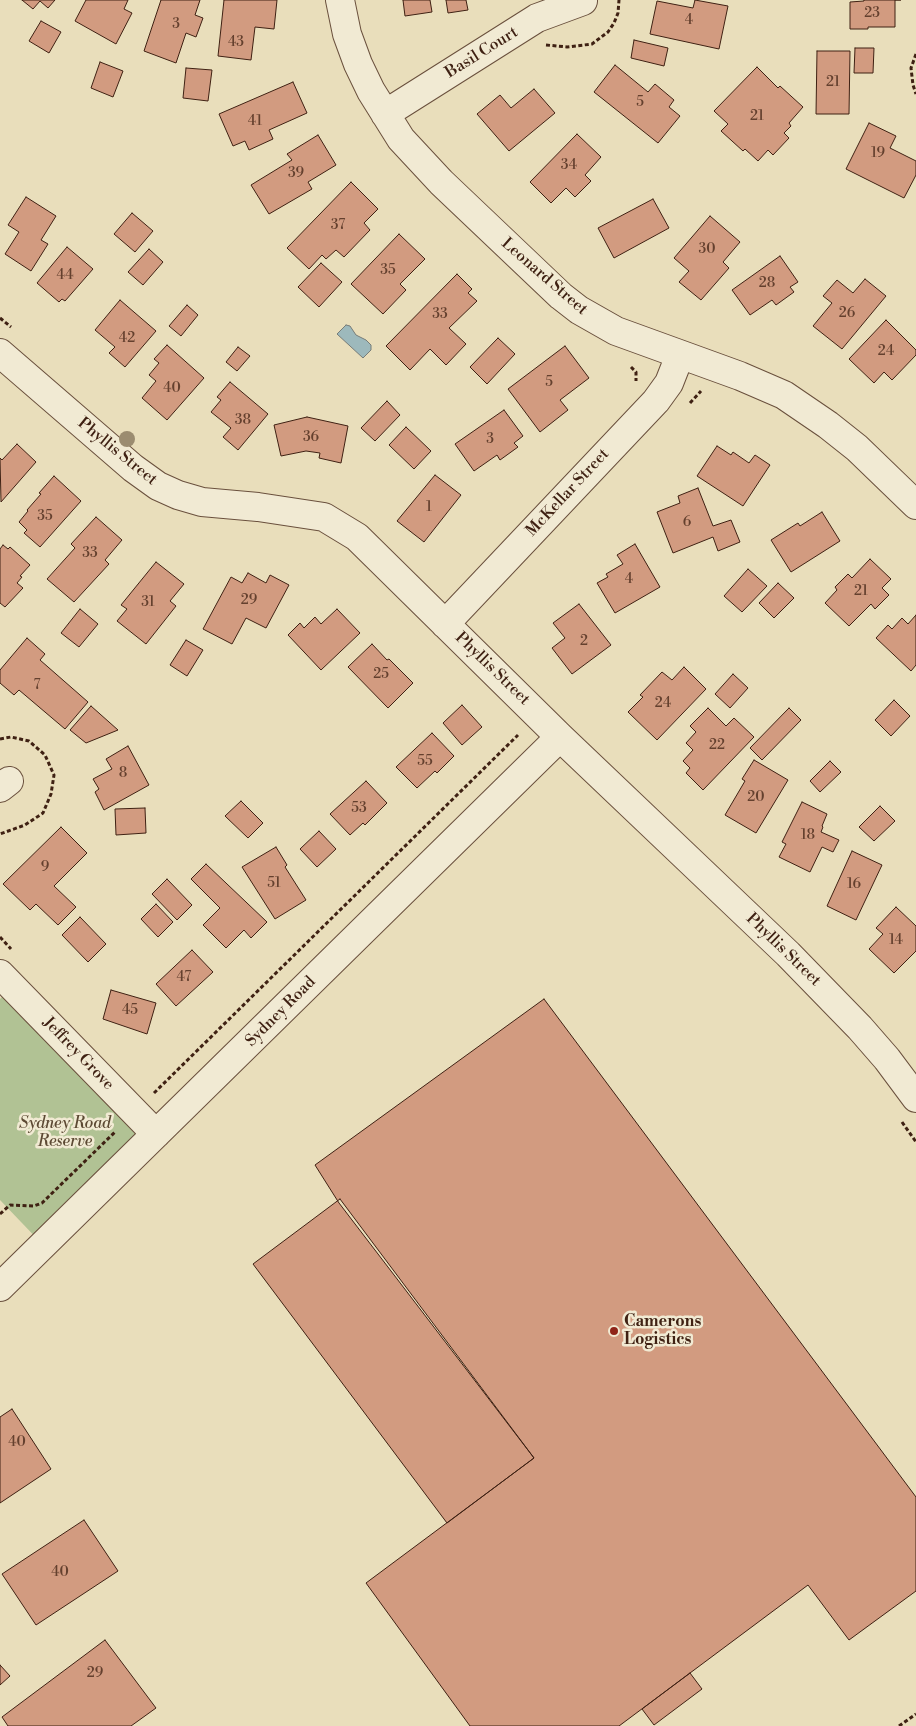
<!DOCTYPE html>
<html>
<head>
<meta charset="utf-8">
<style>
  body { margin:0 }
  canvas { display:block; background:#e9debb }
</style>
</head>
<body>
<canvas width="916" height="1726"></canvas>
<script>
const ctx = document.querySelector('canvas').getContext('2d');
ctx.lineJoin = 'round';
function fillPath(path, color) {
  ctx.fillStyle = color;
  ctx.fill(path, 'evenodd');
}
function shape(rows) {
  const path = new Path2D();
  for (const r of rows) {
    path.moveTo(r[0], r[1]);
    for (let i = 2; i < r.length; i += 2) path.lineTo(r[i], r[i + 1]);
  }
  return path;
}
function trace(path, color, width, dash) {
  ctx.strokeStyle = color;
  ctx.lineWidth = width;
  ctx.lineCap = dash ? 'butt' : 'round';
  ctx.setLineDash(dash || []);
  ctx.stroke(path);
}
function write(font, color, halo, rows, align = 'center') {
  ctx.font = font + ' "Libre Bodoni",serif';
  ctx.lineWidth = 5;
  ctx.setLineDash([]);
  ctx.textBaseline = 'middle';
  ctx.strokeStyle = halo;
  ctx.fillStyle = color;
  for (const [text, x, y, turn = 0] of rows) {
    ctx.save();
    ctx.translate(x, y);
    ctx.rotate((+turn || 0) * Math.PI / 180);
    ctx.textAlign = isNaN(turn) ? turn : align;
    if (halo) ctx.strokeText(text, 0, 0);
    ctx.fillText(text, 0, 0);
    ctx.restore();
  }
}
fillPath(shape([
  [12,987,156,1134,43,1245,0,1200,0,999]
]), '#b1c294');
const water = shape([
  [346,325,350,326,356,335,366,340,371,345,371,350,363,358,337,334,346,325]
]);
fillPath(water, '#9db9bc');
trace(water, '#777c78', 1);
const building = shape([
  [22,0,55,0,48,8,40,1,33,9,22,0],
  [86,0,128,0,124,9,132,13,116,44,75,21,86,0],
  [161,0,200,0,195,15,203,18,196,37,186,33,176,63,144,51,161,0],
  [224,0,277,0,274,29,255,27,251,60,218,56,224,0],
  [403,0,430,0,432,12,405,16,403,0],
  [446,0,466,0,468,10,448,13,446,0],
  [695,0,728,6,719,49,650,34,657,1,693,8,695,0],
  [864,0,901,0,895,0,895,27,868,27,868,29,850,29,850,2,864,1,864,0],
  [41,21,61,32,49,53,29,41,41,21],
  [634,40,668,48,664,66,631,58,634,40],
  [855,48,874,48,873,73,854,73,855,48],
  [817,51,850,51,849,114,816,114,817,51],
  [100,62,123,71,113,97,91,88,100,62],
  [615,65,648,92,655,84,674,100,669,107,680,116,658,143,594,92,615,65],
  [757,67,778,88,780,86,803,107,789,123,791,126,784,133,789,138,773,155,768,150,758,161,745,149,743,151,721,131,728,124,714,111,757,67],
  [186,68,212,70,208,101,183,98,186,68],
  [293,82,307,113,269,130,273,139,249,150,245,141,233,146,219,114,293,82],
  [534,89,555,113,509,151,477,114,500,95,511,108,534,89],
  [869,123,896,136,890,148,916,161,916,175,904,198,846,169,869,123],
  [577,134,601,157,585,175,591,181,575,197,566,188,551,203,530,182,577,134],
  [318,135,336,165,308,182,312,189,269,214,251,185,292,160,287,154,318,135],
  [351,182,378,209,364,223,370,230,344,257,336,250,326,259,322,255,309,269,287,248,351,182],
  [26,197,56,216,41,240,48,244,31,271,5,254,19,232,8,225,26,197],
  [653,199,669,228,614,258,598,228,653,199],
  [132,213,153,231,135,252,114,234,132,213],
  [710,216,740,242,723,262,729,268,701,300,679,282,689,271,674,258,710,216],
  [399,234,425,259,400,284,406,290,383,314,351,284,399,234],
  [67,247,93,269,65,301,62,299,59,302,37,283,67,247],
  [149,249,163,262,143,285,128,272,149,249],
  [780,256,798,282,790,287,794,292,776,305,772,300,750,315,732,290,780,256],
  [321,263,342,282,319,307,298,287,321,263],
  [457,274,472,289,468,293,477,301,449,328,466,344,446,365,430,349,410,370,386,346,457,274],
  [865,279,886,296,842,349,813,326,832,303,823,296,837,280,853,293,865,279],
  [120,300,156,331,125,367,109,353,115,347,95,330,120,300],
  [187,305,198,315,181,336,169,326,187,305],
  [886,320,916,350,916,355,892,380,884,372,874,383,849,359,886,320],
  [498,338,515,354,487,384,470,367,498,338],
  [167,345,204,378,167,420,142,398,156,381,149,375,159,363,154,359,167,345],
  [565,346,589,378,560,400,568,410,540,432,508,389,565,346],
  [238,347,250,356,237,371,226,362,238,347],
  [230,382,268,414,238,450,223,437,231,428,211,412,221,400,217,397,230,382],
  [387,401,400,415,375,441,361,428,387,401],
  [504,410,523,436,514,443,518,447,500,460,497,455,474,471,455,444,504,410],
  [307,417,348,426,341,463,319,458,320,453,306,451,281,456,274,425,307,417],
  [406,427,431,451,414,469,389,445,406,427],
  [17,444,36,462,1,502,0,458,2,460,17,444],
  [717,446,731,455,733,452,749,463,755,455,770,465,743,506,697,476,717,446],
  [435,475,461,495,424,542,397,521,435,475],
  [54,476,81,501,40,547,24,533,27,530,19,522,28,511,27,510,41,494,39,493,54,476],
  [698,488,713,526,731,520,740,542,718,551,713,537,673,553,657,512,680,503,678,496,698,488],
  [822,512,840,541,791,572,771,540,798,523,800,526,822,512],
  [96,517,122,540,105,560,109,564,74,602,47,579,75,548,71,544,96,517],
  [635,544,660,587,615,613,597,583,608,577,606,574,623,564,617,555,635,544],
  [3,545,8,549,10,547,30,565,20,576,22,577,17,583,23,588,5,607,0,603,0,549,3,545],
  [870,559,891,579,882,588,889,595,875,609,871,604,849,626,825,603,837,590,835,587,848,574,852,578,870,559],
  [156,562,184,584,170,601,176,606,146,644,117,621,127,609,121,605,156,562],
  [748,569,767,586,742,612,724,596,748,569],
  [248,573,266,583,270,575,289,585,266,628,246,618,232,644,203,629,231,577,242,583,248,573],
  [778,583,794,598,774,618,759,603,778,583],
  [579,604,611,645,572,674,552,648,565,638,553,623,579,604],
  [80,609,98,624,79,647,61,633,80,609],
  [337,609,360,633,321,670,288,635,300,623,304,628,315,617,321,624,337,609],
  [916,615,916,665,911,671,876,638,888,625,892,629,902,618,908,624,916,615],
  [27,638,45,654,40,660,88,702,65,729,19,690,14,695,0,683,0,670,27,638],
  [186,640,203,650,187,676,170,665,186,640],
  [372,644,387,660,389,659,413,683,388,708,348,667,372,644],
  [684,667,706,689,657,740,628,712,643,697,640,695,662,672,672,680,684,667],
  [733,674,748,688,730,708,715,694,733,674],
  [894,700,910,716,891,736,875,720,894,700],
  [462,705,482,727,462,745,443,723,462,705],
  [91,706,118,730,86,743,70,730,91,706],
  [708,708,726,726,734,718,754,737,703,790,686,773,690,768,683,761,693,750,686,743,696,732,690,726,708,708],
  [789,708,801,720,762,760,750,748,789,708],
  [432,733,454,756,437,773,435,771,417,788,396,767,432,733],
  [128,746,149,785,104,810,95,792,99,789,93,779,112,769,106,759,128,746],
  [754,760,788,780,756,833,725,815,745,781,742,779,754,760],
  [830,761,841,772,820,792,810,781,830,761],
  [366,781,387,803,365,825,363,823,350,835,330,814,366,781],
  [241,801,263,823,248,838,225,816,241,801],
  [802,802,827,814,822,826,823,827,821,832,839,840,833,852,822,847,810,872,779,857,786,844,782,842,802,802],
  [880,806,895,821,874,841,859,827,880,806],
  [145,808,146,833,116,835,115,809,145,808],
  [61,827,87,853,54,886,76,907,58,925,36,904,30,910,3,884,61,827],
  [319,831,336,849,317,867,300,849,319,831],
  [276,847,287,865,285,867,306,900,275,919,242,867,276,847],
  [852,851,882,865,856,920,827,906,852,851],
  [206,864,267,922,251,938,244,930,226,948,203,925,220,908,191,879,206,864],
  [167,879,192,905,177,920,152,894,167,879],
  [156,904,173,922,158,937,141,919,156,904],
  [896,907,916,926,916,951,894,973,869,949,883,934,876,928,896,907],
  [80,917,106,944,88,962,62,935,80,917],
  [192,950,213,972,176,1006,156,984,192,950],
  [111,990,156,1003,147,1034,103,1019,111,990],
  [544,999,916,1497,916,1591,849,1640,808,1585,619,1726,470,1726,366,1583,534,1458,339,1203,315,1165,544,999],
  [340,1199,534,1458,447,1523,253,1264,340,1199],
  [12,1409,51,1469,0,1503,0,1417,12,1409],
  [84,1520,118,1571,36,1625,2,1574,84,1520],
  [105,1640,156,1708,131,1726,8,1726,2,1717,105,1640],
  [0,1665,10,1676,0,1685,0,1665],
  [690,1673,702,1689,654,1725,642,1709,690,1673]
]);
fillPath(building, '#d29b80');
trace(building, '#3f2113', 1);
const minor = shape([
  [340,0,347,34,358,64,371,91,401,139,441,182,561,296,579,310,616,331,740,376,784,395,828,425,857,448,916,505],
  [385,114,537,18,583,1],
  [0,353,133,468,158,486,178,495,202,502,258,507,324,517,357,537,560,737,788,954,860,1028,887,1059,916,1098],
  [445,624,656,401,669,383,680,355],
  [0,788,9,781],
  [0,974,156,1134],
  [0,1287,560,737]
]);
trace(minor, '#6a503d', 30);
trace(shape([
  [546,45,567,47,592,44,608,32,614,23,618,13,619,0],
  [916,54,911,68,913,85,916,94],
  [0,318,11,327],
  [631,367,636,372,636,381],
  [690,403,701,391],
  [0,739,11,737,29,741,45,755,54,775,51,794,43,813,25,825,0,834],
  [0,937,11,949],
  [154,1093,518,735],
  [902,1122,916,1142],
  [0,1214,10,1205,34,1206,42,1203,116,1131],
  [899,1726,916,1714]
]), '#3f2113', 3, [4, 2.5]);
trace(minor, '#f1ead3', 28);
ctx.fillStyle = '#9b8c70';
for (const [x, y] of [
  [127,439]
]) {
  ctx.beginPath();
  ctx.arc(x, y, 8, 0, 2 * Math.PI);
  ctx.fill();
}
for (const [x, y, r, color] of [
  [614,1331,5,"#8f2418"]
]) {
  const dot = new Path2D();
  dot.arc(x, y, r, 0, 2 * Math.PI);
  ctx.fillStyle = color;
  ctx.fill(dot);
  trace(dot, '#f1ead3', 2);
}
write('14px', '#64402e', null, [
  ["23",872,14],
  ["4",689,21],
  ["3",176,25],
  ["43",236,43],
  ["21",833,83],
  ["5",640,103],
  ["21",757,117],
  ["41",255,122],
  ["19",878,154],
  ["34",569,166],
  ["39",296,174],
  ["37",338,226],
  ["30",707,250],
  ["35",388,271],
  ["44",65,276],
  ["28",767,284],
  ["26",847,314],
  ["33",440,315],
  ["42",127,339],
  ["24",886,352],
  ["5",549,383],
  ["40",172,389],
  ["38",243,421],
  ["36",311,438],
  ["3",490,440],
  ["1",429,508],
  ["35",45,517],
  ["6",687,523],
  ["33",90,554],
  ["4",629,580],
  ["21",861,592],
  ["29",249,601],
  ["31",148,603],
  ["2",584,642],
  ["25",381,675],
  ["7",37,686],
  ["24",663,704],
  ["22",717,746],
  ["55",425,762],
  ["8",123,774],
  ["20",756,798],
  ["53",359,809],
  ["18",808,836],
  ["9",45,868],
  ["51",274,884],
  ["16",854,885],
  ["14",896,941],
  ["47",184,978],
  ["45",130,1011],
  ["40",17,1443],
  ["40",60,1573],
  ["29",95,1674]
]);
write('16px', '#3f2113', '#f1ead3', [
  ["Basil Court",482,53,-32],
  ["Leonard Street",544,277,41],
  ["Phyllis Street",117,452,39],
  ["McKellar Street",568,493,-47],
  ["Phyllis Street",492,669,44],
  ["Phyllis Street",783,950,44],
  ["Sydney Road",281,1012,-45],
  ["Jeffrey Grove",78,1054,46]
]);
write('italic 16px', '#5c4933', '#f1ead3', [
  ["Sydney Road",65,1124],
  ["Reserve",65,1142]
]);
write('bold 16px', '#3f2113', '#f1ead3', [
  ["Camerons",624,1322],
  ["Logistics",624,1340]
], 'left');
</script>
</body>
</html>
